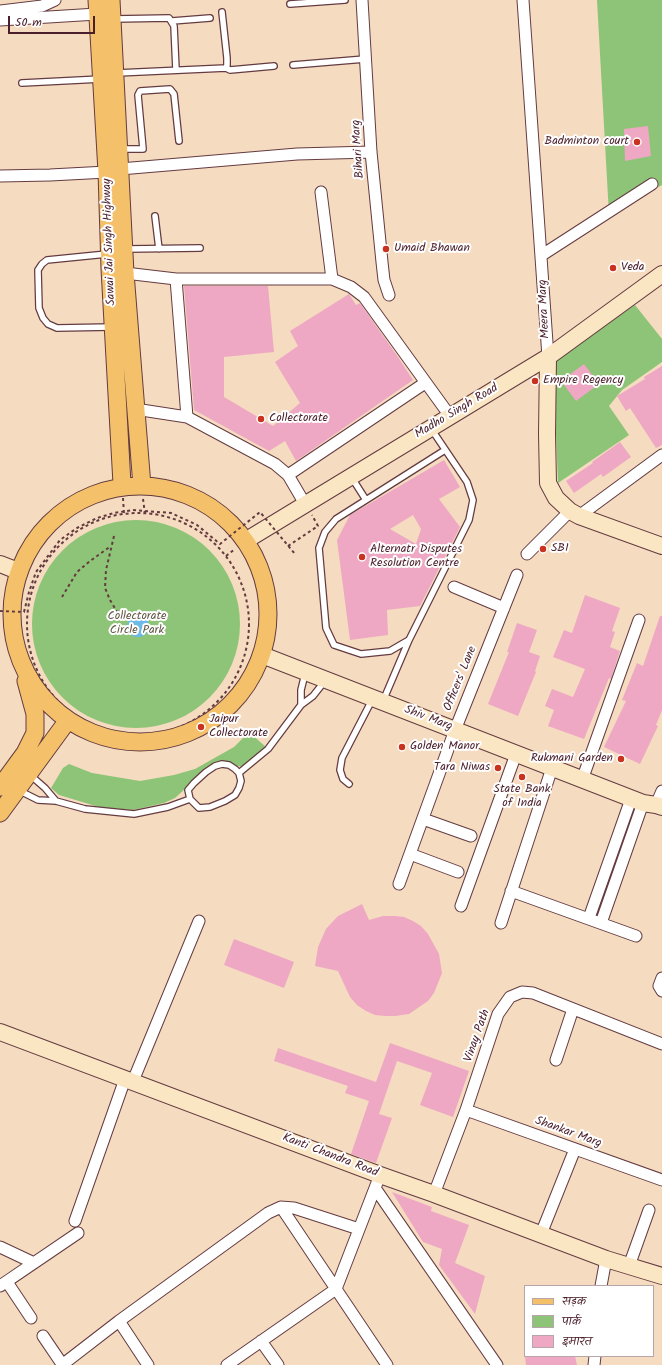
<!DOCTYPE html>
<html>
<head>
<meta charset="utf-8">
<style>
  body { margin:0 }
  #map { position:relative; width:662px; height:1365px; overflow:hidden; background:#f5dbbf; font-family:Kalam,"Playpen Sans Deva",sans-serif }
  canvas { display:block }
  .legend { position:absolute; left:524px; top:1285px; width:130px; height:72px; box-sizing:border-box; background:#fff; border:1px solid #b7a5aa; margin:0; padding:5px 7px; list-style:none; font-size:12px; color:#4a1f2b }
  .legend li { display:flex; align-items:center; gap:8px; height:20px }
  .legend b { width:20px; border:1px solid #b7a5aa }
  .scale { position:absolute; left:8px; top:16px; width:87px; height:18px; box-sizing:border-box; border:2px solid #4a1f2b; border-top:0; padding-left:5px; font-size:12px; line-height:14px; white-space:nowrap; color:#4a1f2b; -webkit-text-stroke:3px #fff; paint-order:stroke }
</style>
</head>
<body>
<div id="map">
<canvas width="662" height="1365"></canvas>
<ul class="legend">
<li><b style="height:5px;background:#f4c16a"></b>सड़क</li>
<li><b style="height:11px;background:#8ec477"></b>पार्क</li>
<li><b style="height:11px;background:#eea8c4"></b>इमारत</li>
</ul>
<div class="scale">50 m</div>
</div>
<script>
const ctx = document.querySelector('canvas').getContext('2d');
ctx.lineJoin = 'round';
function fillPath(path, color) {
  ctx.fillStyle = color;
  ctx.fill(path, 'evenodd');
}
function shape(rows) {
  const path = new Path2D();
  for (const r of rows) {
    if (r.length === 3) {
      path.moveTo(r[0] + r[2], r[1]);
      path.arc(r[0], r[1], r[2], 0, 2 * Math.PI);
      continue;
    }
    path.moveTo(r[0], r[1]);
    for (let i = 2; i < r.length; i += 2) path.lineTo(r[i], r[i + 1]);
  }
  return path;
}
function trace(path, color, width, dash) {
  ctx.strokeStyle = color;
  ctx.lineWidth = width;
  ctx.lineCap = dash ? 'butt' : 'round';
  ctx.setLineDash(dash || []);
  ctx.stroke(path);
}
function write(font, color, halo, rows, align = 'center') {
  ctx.font = font + ' Kalam,sans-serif';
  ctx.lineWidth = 4;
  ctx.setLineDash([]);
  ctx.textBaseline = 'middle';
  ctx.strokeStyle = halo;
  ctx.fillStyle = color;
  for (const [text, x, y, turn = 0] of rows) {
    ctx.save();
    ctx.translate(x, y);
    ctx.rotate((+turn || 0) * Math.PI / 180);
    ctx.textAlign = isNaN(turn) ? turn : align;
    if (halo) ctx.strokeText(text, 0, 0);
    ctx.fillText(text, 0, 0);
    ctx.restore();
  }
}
fillPath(shape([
  [597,0,662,0,662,185,609,215],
  [635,305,662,339,662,362,622,390,609,406,629,435,558,483,553,360],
  [136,624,104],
  [249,732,267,748,248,767,223,765,209,771,196,779,175,798,164,803,133,810,99,807,59,795,51,788,63,768,69,764,92,773,140,781,174,775,195,769,234,747]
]), '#8ec477');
fillPath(shape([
  [138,626,11]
]), '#6cbae7');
fillPath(shape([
  [648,126,651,156,625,161,624,129],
  [184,286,268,286,274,352,224,357,224,397,273,426,300,403,275,362,298,346,290,331,349,294,356,305,360,303,398,357,413,380,296,461,285,441,269,451,194,410],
  [584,364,599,384,576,401,561,381],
  [662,366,662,445,656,448,630,408,626,411,617,396,645,379,644,377],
  [620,442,631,457,603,477,601,474,574,493,566,481,593,463,592,462],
  [444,460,460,487,439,499,460,527,420,606,387,610,388,635,350,640,337,540,350,515],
  [413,515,421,529,416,544,390,529],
  [585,595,620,608,612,631,615,632,610,647,620,651,611,679,609,678,584,739,548,726,554,710,545,706,552,689,573,697,585,669,553,657,564,630,572,633],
  [660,616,662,616,662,710,656,725,658,726,640,764,604,747,626,701,622,700,637,663,643,666],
  [517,623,537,630,529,652,540,656,535,671,536,672,518,716,488,704,509,652,507,652],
  [362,904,369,920,383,916,395,916,404,917,413,921,421,926,428,934,439,954,442,973,434,993,428,1001,409,1014,395,1016,385,1016,375,1015,366,1011,357,1005,350,997,338,971,315,966,318,947,326,929,338,916],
  [234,939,294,962,284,988,224,965],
  [390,1043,469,1071,453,1117,420,1105,432,1073,397,1061,379,1114,392,1118,376,1163,351,1154,369,1101,345,1093,348,1086,274,1061,278,1048,376,1082],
  [392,1192,432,1207,431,1211,469,1225,455,1263,485,1276,475,1314,439,1265,442,1249,423,1242],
  [525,1356,575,1356,577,1365,526,1365]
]), '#eea8c4');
const lane = shape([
  [290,4,345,0],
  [114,19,169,18,174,26,176,70],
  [172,21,210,18],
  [293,65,365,59],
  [226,68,230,70,274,66],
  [117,73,226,68,227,65,227,58,222,12],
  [22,83,101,79],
  [121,149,143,149,138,95,140,91,170,89,174,94,179,141],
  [155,216,159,249],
  [127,249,200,248],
  [107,254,47,260,42,264,38,270,39,308,43,318,48,324,57,328,112,327],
  [432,430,467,482,473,500,469,520,409,640,390,651,361,654,334,645,326,628,319,548,325,532,336,519,445,450],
  [352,478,366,500],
  [383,701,409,640],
  [301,705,301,690,305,674],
  [222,764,229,765,235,769,239,773,241,781,239,788,235,795,225,801,210,807,199,808,190,799,188,790,194,783,206,772,215,766,222,764],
  [239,773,268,749,301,705,313,696,324,682],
  [29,774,45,788,56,801],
  [349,784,343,779,340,770,342,758,372,700],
  [18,790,38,800,56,801,85,809,134,814,168,807,190,799]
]);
const street = shape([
  [362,0,371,152,382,262,384,280,389,295],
  [523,0,548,357],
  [0,11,42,6,55,0],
  [0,20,97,14],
  [120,169,297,154,371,152],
  [0,176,50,175,107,172],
  [321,192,332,279],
  [542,255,652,184],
  [125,273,176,279,332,279,351,287,364,297,450,416],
  [176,279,187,417],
  [135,409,187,417,275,464,288,475,305,504],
  [288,475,425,383],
  [579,516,662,455],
  [527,554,570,511],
  [454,587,504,608],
  [582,780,639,620],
  [656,805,662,791],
  [423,819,471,836],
  [410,854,458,872],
  [399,884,455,730,517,575],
  [511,891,636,936],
  [461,906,516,754],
  [589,918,631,799],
  [501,923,552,768],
  [601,923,643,803],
  [662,978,659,986,662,991],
  [556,1060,573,1009],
  [133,1081,199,921],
  [466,1110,662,1180],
  [375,1188,497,1365],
  [434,1194,466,1110,498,1014,510,997,522,992,533,993,662,1044],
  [281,1207,387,1365],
  [75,1221,125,1079],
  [541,1234,575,1149],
  [0,1247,34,1263],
  [629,1266,649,1210],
  [7,1282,31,1318],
  [0,1286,78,1233],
  [601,1286,606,1259],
  [119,1321,148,1365],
  [43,1336,62,1364],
  [261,1341,278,1365],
  [62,1365,119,1321,268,1213,281,1207,294,1208,359,1229],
  [227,1365,336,1289,380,1175],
  [594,1365,595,1356]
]);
const secondary = shape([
  [548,357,547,434,548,483,556,498,570,511,579,516,662,546],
  [245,541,548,357,662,274],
  [0,564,18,571],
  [262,655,643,803,656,805,662,807],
  [0,1032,380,1175,434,1194,606,1259,662,1276]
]);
const primary = shape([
  [97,0,107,172,110,269,122,484],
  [111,0,125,273,142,486],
  [140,614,128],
  [0,787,25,753,35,733,35,714,26,681],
  [0,813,68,720]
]);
trace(lane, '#643b41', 8);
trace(street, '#643b41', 13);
trace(secondary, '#643b41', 18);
trace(primary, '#643b41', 19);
trace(shape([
  [123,498,124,514],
  [143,499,145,514],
  [138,624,111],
  [114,536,106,570,105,588,110,600,119,615],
  [288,546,318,526,312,515],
  [226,556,235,549],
  [62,597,77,572,90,561,111,546]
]), '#643b41', 2, [3, 3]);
trace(lane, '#fff', 5.5);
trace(street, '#fff', 11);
trace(secondary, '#fbe6c3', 16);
trace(primary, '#f4c16a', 17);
trace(shape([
  [0,611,24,612,29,592,36,572,60,540,77,528,97,518,114,513,133,510,171,513,197,525,220,544,260,512,295,554]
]), '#643b41', 2, [3, 3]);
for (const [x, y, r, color] of [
  [637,142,4,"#c8321e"],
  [386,249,4,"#c8321e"],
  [613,268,4,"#c8321e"],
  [535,381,4,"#c8321e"],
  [261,419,4,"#c8321e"],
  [543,549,4,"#c8321e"],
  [362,557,4,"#c8321e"],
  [201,727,4,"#c8321e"],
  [402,747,4,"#c8321e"],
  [621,759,4,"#c8321e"],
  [498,768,4,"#c8321e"],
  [522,777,4,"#c8321e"]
]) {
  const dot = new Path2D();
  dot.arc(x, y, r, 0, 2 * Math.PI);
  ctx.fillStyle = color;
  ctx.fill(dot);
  trace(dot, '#fff', 1.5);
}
write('12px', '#4a1f2b', '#fff', [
  ["Badminton court",629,142,"right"],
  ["Umaid Bhawan",394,249],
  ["Veda",621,268],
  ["Empire Regency",543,381],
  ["Collectorate",269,419],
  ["SBI",551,549],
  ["Alternatr Disputes",370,550],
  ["Resolution Centre",370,564],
  ["Jaipur",209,720],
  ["Collectorate",209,734],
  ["Golden Manor",410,747],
  ["Rukmani Garden",613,759,"right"],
  ["Tara Niwas",490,768,"right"],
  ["State Bank",522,790,"center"],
  ["of India",522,804,"center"]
], 'left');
write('12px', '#4a1f2b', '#fff', [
  ["Bihari Marg",359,149,-94],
  ["Sawai Jai Singh Highway",110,242,-92],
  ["Meera Marg",545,309,-93],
  ["Madho Singh Road",457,412,-31],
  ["Officers' Lane",461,679,-68],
  ["Shiv Marg",428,719,21],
  ["Vinay Path",478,1036,-70],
  ["Shankar Marg",568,1133,20],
  ["Kanti Chandra Road",330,1156,21]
]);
write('12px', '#625946', '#fff', [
  ["Collectorate",137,617],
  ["Circle Park",137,631]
]);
</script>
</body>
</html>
